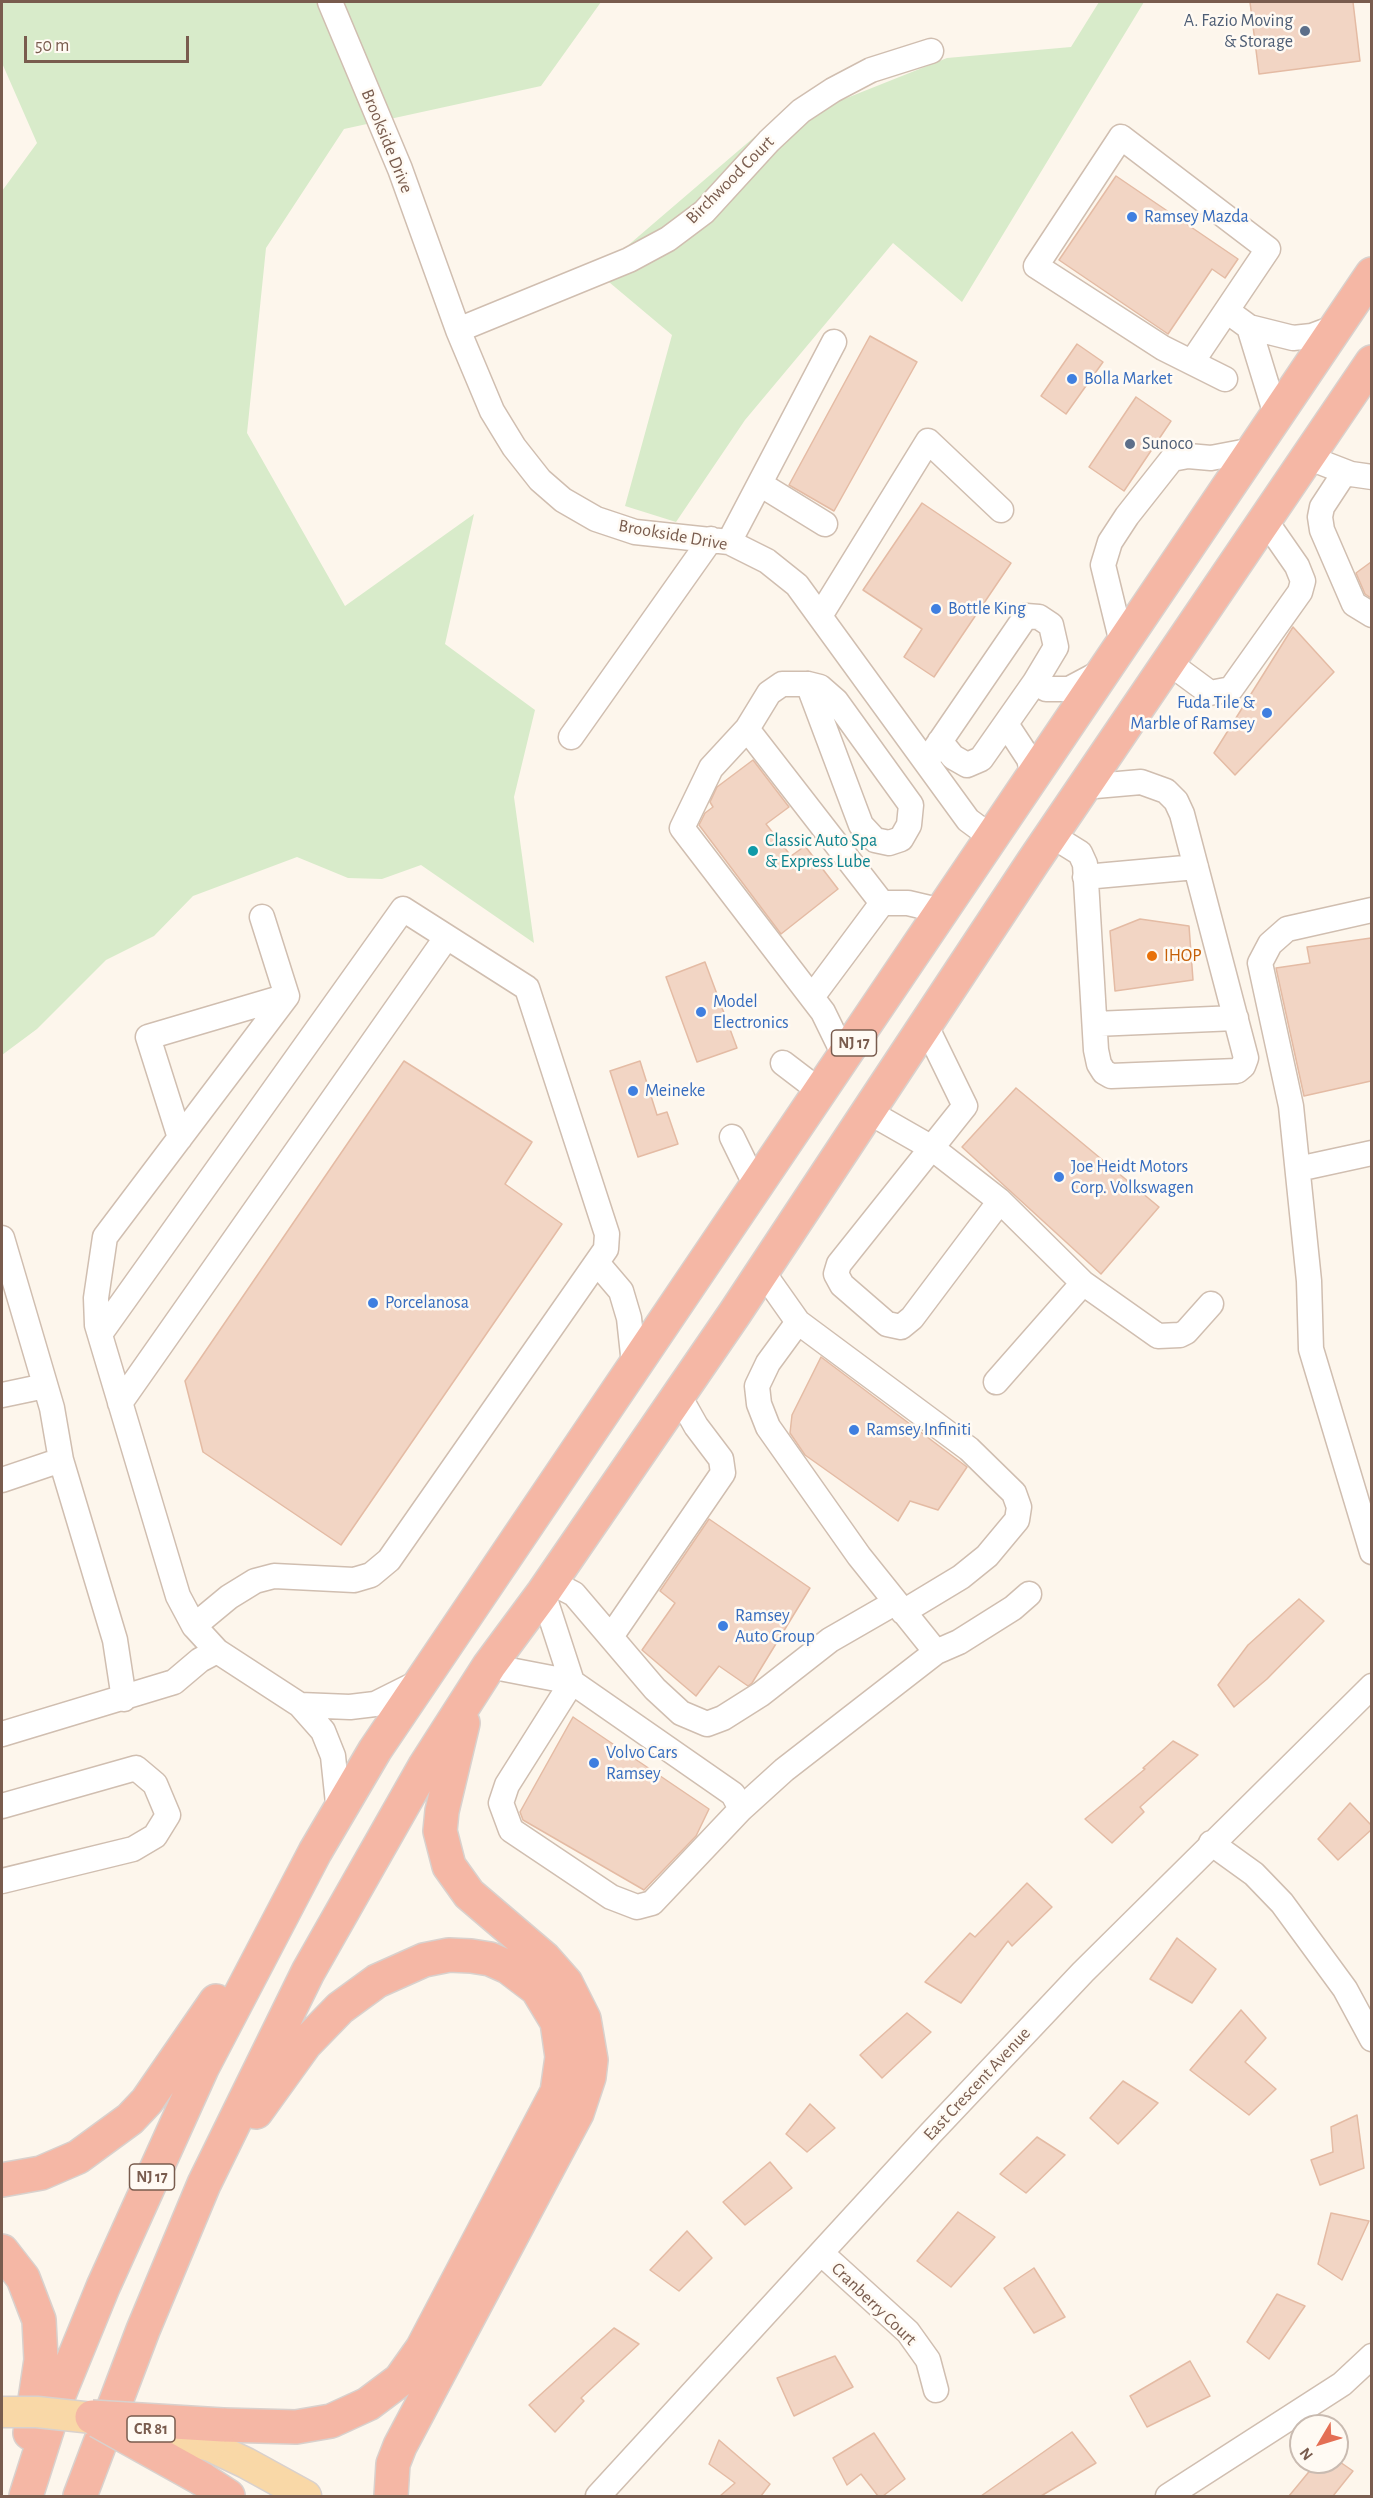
<!DOCTYPE html>
<html>
<head>
<meta charset="utf-8">
<style>
  body { margin:0 }
  #map { position:relative; width:1373px; height:2498px; overflow:hidden; background:#fdf6ec; font-family:"Alegreya Sans",sans-serif }
  canvas { display:block }
  .frame { position:absolute; inset:0; border:3px solid #795c4e; pointer-events:none }
  .north { position:absolute; left:1289px; top:2414px; width:60px; height:60px; box-sizing:border-box; background:#fffaf3; border:2px solid #c9bbb1; border-radius:50%; rotate:232deg; font-size:16px; font-weight:700; line-height:24px; text-align:center; color:#795c4e }
  .north::after { content:''; display:block; margin:auto; width:21px; height:27px; background:#e46f54; clip-path:polygon(50% 0,100% 100%,50% 72%,0 100%) }
  .scale { position:absolute; left:24px; top:36px; width:165px; height:27px; box-sizing:border-box; border:3px solid #795c4e; border-top:0; padding-left:8px; font-size:18px; line-height:21px; white-space:nowrap; color:#795c4e; -webkit-text-stroke:4px #fffaf3; paint-order:stroke }
</style>
</head>
<body>
<div id="map">
<canvas width="1373" height="2498"></canvas>
<div class="frame"></div>
<div class="north">N</div>
<div class="scale">50 m</div>
</div>
<script>
const ctx = document.querySelector('canvas').getContext('2d');
ctx.lineJoin = 'round';
function fillPath(path, color) {
  ctx.fillStyle = color;
  ctx.fill(path, 'evenodd');
}
function shape(rows) {
  const path = new Path2D();
  for (const r of rows) {
    path.moveTo(r[0], r[1]);
    for (let i = 2; i < r.length; i += 2) path.lineTo(r[i], r[i + 1]);
  }
  return path;
}
function trace(path, color, width, dash) {
  ctx.strokeStyle = color;
  ctx.lineWidth = width;
  ctx.lineCap = dash ? 'butt' : 'round';
  ctx.setLineDash(dash || []);
  ctx.stroke(path);
}
function write(font, color, halo, rows, align = 'center') {
  ctx.font = font + ' "Alegreya Sans",sans-serif';
  ctx.lineWidth = 5;
  ctx.setLineDash([]);
  ctx.textBaseline = 'middle';
  ctx.strokeStyle = halo;
  ctx.fillStyle = color;
  for (const [text, x, y, turn = 0] of rows) {
    ctx.save();
    ctx.translate(x, y);
    ctx.rotate((+turn || 0) * Math.PI / 180);
    ctx.textAlign = isNaN(turn) ? turn : align;
    if (halo) ctx.strokeText(text, 0, 0);
    ctx.fillText(text, 0, 0);
    ctx.restore();
  }
}
fillPath(shape([
  [2,2,601,2,541,86,344,129,266,248,247,433,345,606,474,514,445,644,535,710,514,797,534,943,421,865,382,879,348,878,297,857,193,896,154,936,106,960,37,1029,2,1055,2,191,37,143,2,63],
  [1099,2,1144,2,962,302,893,243,745,420,676,522,625,506,672,335,597,272,759,133,947,58,1071,47]
]), '#d8ebca');
const building = shape([
  [1250,2,1353,2,1360,61,1259,74,1250,2],
  [1116,176,1238,259,1225,278,1212,269,1168,334,1059,260,1116,176],
  [870,336,917,362,834,511,789,485,870,336],
  [1077,344,1103,362,1066,414,1041,396,1077,344],
  [1136,397,1171,421,1124,491,1089,467,1136,397],
  [922,503,1011,563,934,677,904,657,922,629,863,590,922,503],
  [1371,562,1371,598,1365,594,1356,573,1371,562],
  [1293,627,1334,672,1235,775,1214,753,1293,627],
  [753,760,789,807,766,824,791,856,805,846,838,889,781,934,699,825,705,813,713,807,710,802,717,787,753,760],
  [1140,919,1189,926,1193,980,1115,991,1110,931,1140,919],
  [1371,938,1371,1081,1304,1096,1276,968,1310,963,1307,947,1371,938],
  [705,962,737,1048,697,1062,666,977,705,962],
  [404,1061,532,1142,505,1184,562,1224,341,1545,203,1452,185,1381,404,1061],
  [640,1061,657,1115,667,1112,678,1144,638,1157,610,1071,640,1061],
  [1016,1088,1159,1207,1101,1274,962,1147,1016,1088],
  [821,1357,967,1467,938,1510,910,1501,898,1521,805,1455,790,1433,792,1415,821,1357],
  [709,1519,810,1588,752,1683,748,1686,719,1666,696,1696,642,1650,675,1603,660,1591,709,1519],
  [1299,1599,1324,1621,1267,1679,1234,1707,1218,1685,1248,1645,1299,1599],
  [573,1717,709,1809,696,1836,644,1890,523,1820,520,1812,573,1717],
  [1173,1741,1198,1755,1140,1807,1144,1812,1112,1843,1085,1819,1145,1769,1143,1768,1173,1741],
  [1350,1803,1371,1825,1371,1830,1338,1860,1318,1839,1350,1803],
  [1027,1883,1052,1907,1012,1946,1008,1941,961,2003,925,1982,970,1933,975,1937,1027,1883],
  [1177,1938,1216,1969,1192,2003,1150,1979,1177,1938],
  [1241,2010,1266,2038,1245,2062,1276,2089,1249,2115,1190,2070,1241,2010],
  [907,2013,931,2032,882,2078,860,2055,907,2013],
  [1123,2081,1158,2103,1118,2144,1090,2118,1123,2081],
  [810,2104,835,2128,807,2152,786,2134,810,2104],
  [1357,2115,1364,2168,1320,2185,1311,2160,1333,2152,1331,2127,1357,2115],
  [1037,2137,1065,2155,1026,2193,1000,2174,1037,2137],
  [770,2162,792,2188,745,2225,723,2202,770,2162],
  [958,2212,995,2237,951,2287,917,2261,958,2212],
  [1331,2213,1369,2221,1342,2280,1318,2264,1331,2213],
  [687,2231,712,2258,679,2291,650,2270,687,2231],
  [1034,2268,1065,2317,1034,2333,1004,2288,1034,2268],
  [1277,2294,1305,2306,1269,2359,1247,2342,1277,2294],
  [614,2328,639,2344,581,2398,584,2401,555,2432,529,2405,614,2328],
  [835,2356,853,2387,794,2416,777,2378,835,2356],
  [1190,2361,1210,2396,1147,2427,1130,2396,1190,2361],
  [1072,2432,1096,2463,1041,2496,981,2496,1072,2432],
  [874,2433,905,2479,883,2496,878,2496,861,2474,847,2485,833,2458,874,2433],
  [719,2440,770,2484,761,2496,720,2496,735,2483,709,2464,719,2440],
  [1317,2462,1340,2462,1353,2471,1333,2496,1289,2496,1317,2462]
]);
fillPath(building, '#f2d5c4');
trace(building, '#e4bba4', 1.5);
const minor = shape([
  [330,2,400,169,458,330,492,411,514,447,540,480,563,500,596,519,635,532,729,542,767,561,797,585,813,607,968,820,991,837],
  [1227,311,1249,327,1293,338,1312,336,1336,327],
  [1249,327,1276,415],
  [458,330,629,260,668,239,704,212,769,141,801,111,833,90,871,70,931,51],
  [1192,362,1268,249,1121,137,1036,266,1163,348,1225,379],
  [1307,457,1351,474,1372,477],
  [1345,472,1322,507,1320,517,1322,530,1354,604,1372,615],
  [760,484,825,524],
  [729,542,834,342],
  [820,616,928,441,1001,510],
  [1122,643,1103,565,1110,542,1127,516,1172,459,1188,456,1211,458,1253,450],
  [1168,662,1210,693,1231,689,1300,592,1303,581,1297,566,1265,520],
  [1035,682,1046,689,1069,689,1101,672],
  [808,684,861,825,875,840,889,843,901,839,909,825,911,805,836,701,820,687,808,684,782,684,769,693,747,729,711,768,682,828,823,1012,845,1057],
  [1006,724,1029,759,1033,776],
  [747,729,882,903],
  [571,737,711,539],
  [926,762,1026,616,1039,617,1051,625,1056,647,1035,682,981,759,967,765,953,757,940,741],
  [1051,835,1080,853,1085,864,1096,1050,1099,1064,1104,1072,1111,1076,1237,1071,1243,1066,1246,1058,1182,814,1176,801,1166,791,1141,782,1084,787],
  [1085,877,1196,867],
  [882,903,908,903,942,911],
  [1372,910,1287,929,1270,944,1260,963,1291,1106,1309,1281,1311,1349,1372,1552],
  [262,917,287,996,105,1237,96,1298,97,1325,178,1596,194,1626,217,1651,300,1705,350,1707,375,1704,419,1682],
  [812,997,882,903],
  [925,1024,965,1106,839,1264,836,1274,842,1285,887,1324,901,1327,912,1318,1000,1201],
  [1095,1024,1236,1018],
  [783,1063,821,1092],
  [869,1112,932,1148,1000,1201,1083,1283,1158,1336,1180,1335,1186,1332,1211,1304],
  [732,1137,756,1186],
  [180,1138,148,1037,287,996],
  [1298,1169,1372,1153],
  [2,1238,52,1408,61,1460,2,1480],
  [598,1264,621,1291,629,1318,634,1364],
  [762,1271,798,1322,969,1449,1014,1493,1019,1507,1017,1520,987,1556,961,1577,903,1612],
  [798,1322,768,1363,757,1386,759,1404,768,1427,859,1556,936,1652,959,1642,1013,1608,1029,1594],
  [100,1334,403,909,527,988,607,1234,606,1249,389,1560,371,1575,354,1580,274,1576,255,1581,229,1597,194,1626],
  [996,1382,1083,1283],
  [2,1395,45,1386],
  [120,1403,446,938],
  [61,1460,115,1640,124,1699],
  [551,1582,574,1594,655,1689,681,1713,707,1724,723,1718,761,1694,830,1640,896,1602],
  [612,1635,723,1473,721,1459,696,1426,678,1394],
  [489,1666,572,1682,543,1593],
  [300,1705,323,1731,333,1756,339,1813],
  [2,1734,174,1682,200,1660,217,1651],
  [2,1806,136,1768,155,1784,168,1815,155,1836,133,1849,2,1881],
  [741,1809,733,1794,572,1682,507,1785,501,1803,511,1830,611,1897,637,1907,652,1903,741,1809,784,1770,936,1652],
  [1211,1843,1254,1874,1282,1903,1345,1989,1372,2039],
  [821,2253,908,2332,928,2360,936,2390],
  [598,2496,930,2134,1083,1972,1372,1686],
  [1168,2496,1342,2384,1372,2356]
]);
const major = shape([
  [210,2446,246,2463,306,2496]
]);
const highway = shape([
  [2,2180,41,2173,78,2157,130,2119,147,2101,216,2001],
  [2,2251,23,2278,39,2320,41,2360,30,2433],
  [223,2425,296,2427,331,2421,368,2404,400,2380,422,2349,557,2092,562,2057,557,2022,537,1989,508,1967,490,1959,471,1956,449,1955,424,1960,377,1981,340,2008,305,2044,256,2112],
  [202,2479,228,2496],
  [26,2496,56,2402,103,2287,202,2068,315,1852,375,1750,1372,274],
  [80,2496,143,2330,204,2184,308,1972,425,1766,489,1666,543,1593,735,1313,1033,862,1372,362],
  [391,2496,393,2464,400,2446,577,2113,589,2077,591,2060,584,2019,566,1983,544,1958,469,1894,449,1866,440,1831,442,1811,463,1723]
]);
trace(minor, '#d0beb0', 27);
trace(major, '#d9d1cd', 33);
trace(highway, '#d9d1cd', 36);
trace(minor, '#fff', 24);
trace(major, '#f9d8a7', 30);
trace(highway, '#f5b7a5', 33);
const majorBridge = shape([
  [2,2412,37,2412,102,2419,210,2446]
]);
const highwayBridge = shape([
  [92,2417,223,2425],
  [98,2421,202,2479]
]);
trace(majorBridge, '#d9d1cd', 33, []);
trace(highwayBridge, '#d9d1cd', 36, []);
trace(majorBridge, '#f9d8a7', 30);
trace(highwayBridge, '#f5b7a5', 33);
for (const [x, y, r, color] of [
  [1305,31,6,"#5c6f8a"],
  [1132,217,6,"#3f7fe0"],
  [1072,379,6,"#3f7fe0"],
  [1130,444,6,"#5c6f8a"],
  [936,609,6,"#3f7fe0"],
  [1267,713,6,"#3f7fe0"],
  [753,851,6,"#0f9aa8"],
  [1152,956,6,"#e8710a"],
  [701,1012,6,"#3f7fe0"],
  [633,1091,6,"#3f7fe0"],
  [1059,1177,6,"#3f7fe0"],
  [373,1303,6,"#3f7fe0"],
  [854,1430,6,"#3f7fe0"],
  [723,1626,6,"#3f7fe0"],
  [594,1763,6,"#3f7fe0"]
]) {
  const dot = new Path2D();
  dot.arc(x, y, r, 0, 2 * Math.PI);
  ctx.fillStyle = color;
  ctx.fill(dot);
  trace(dot, '#fffaf3', 2);
}
for (const [x, y, w] of [
  [854,1043,45],
  [152,2177,45],
  [151,2429,48]
]) {
  const box = new Path2D();
  box.roundRect(x - w / 2, y - 13, w, 26, 4.5);
  ctx.fillStyle = '#fffaf3';
  ctx.fill(box);
  trace(box, '#795c4e', 1.5);
}
write('bold 16px', '#795c4e', null, [
  ["NJ 17",854,1043],
  ["NJ 17",152,2177],
  ["CR 81",151,2429]
]);
write('18px', '#4e5e75', '#fffaf3', [
  ["A. Fazio Moving",1293,21],
  ["& Storage",1293,42],
  ["Sunoco",1142,444,"left"]
], 'right');
write('18px', '#795c4e', '#fffaf3', [
  ["Brookside Drive",387,141,68],
  ["Birchwood Court",730,180,-45],
  ["Brookside Drive",673,535,10],
  ["East Crescent Avenue",977,2084,-47],
  ["Cranberry Court",874,2304,44]
]);
write('18px', '#366cbe', '#fffaf3', [
  ["Ramsey Mazda",1144,217],
  ["Bolla Market",1084,379],
  ["Bottle King",948,609],
  ["Fuda Tile &",1255,703,"right"],
  ["Marble of Ramsey",1255,724,"right"],
  ["Model",713,1002],
  ["Electronics",713,1023],
  ["Meineke",645,1091],
  ["Joe Heidt Motors",1071,1167],
  ["Corp. Volkswagen",1071,1188],
  ["Porcelanosa",385,1303],
  ["Ramsey Infiniti",866,1430],
  ["Ramsey",735,1616],
  ["Auto Group",735,1637],
  ["Volvo Cars",606,1753],
  ["Ramsey",606,1774]
], 'left');
write('18px', '#0d838f', '#fffaf3', [
  ["Classic Auto Spa",765,841],
  ["& Express Lube",765,862]
], 'left');
write('18px', '#c56008', '#fffaf3', [
  ["IHOP",1164,956]
], 'left');
</script>
</body>
</html>
